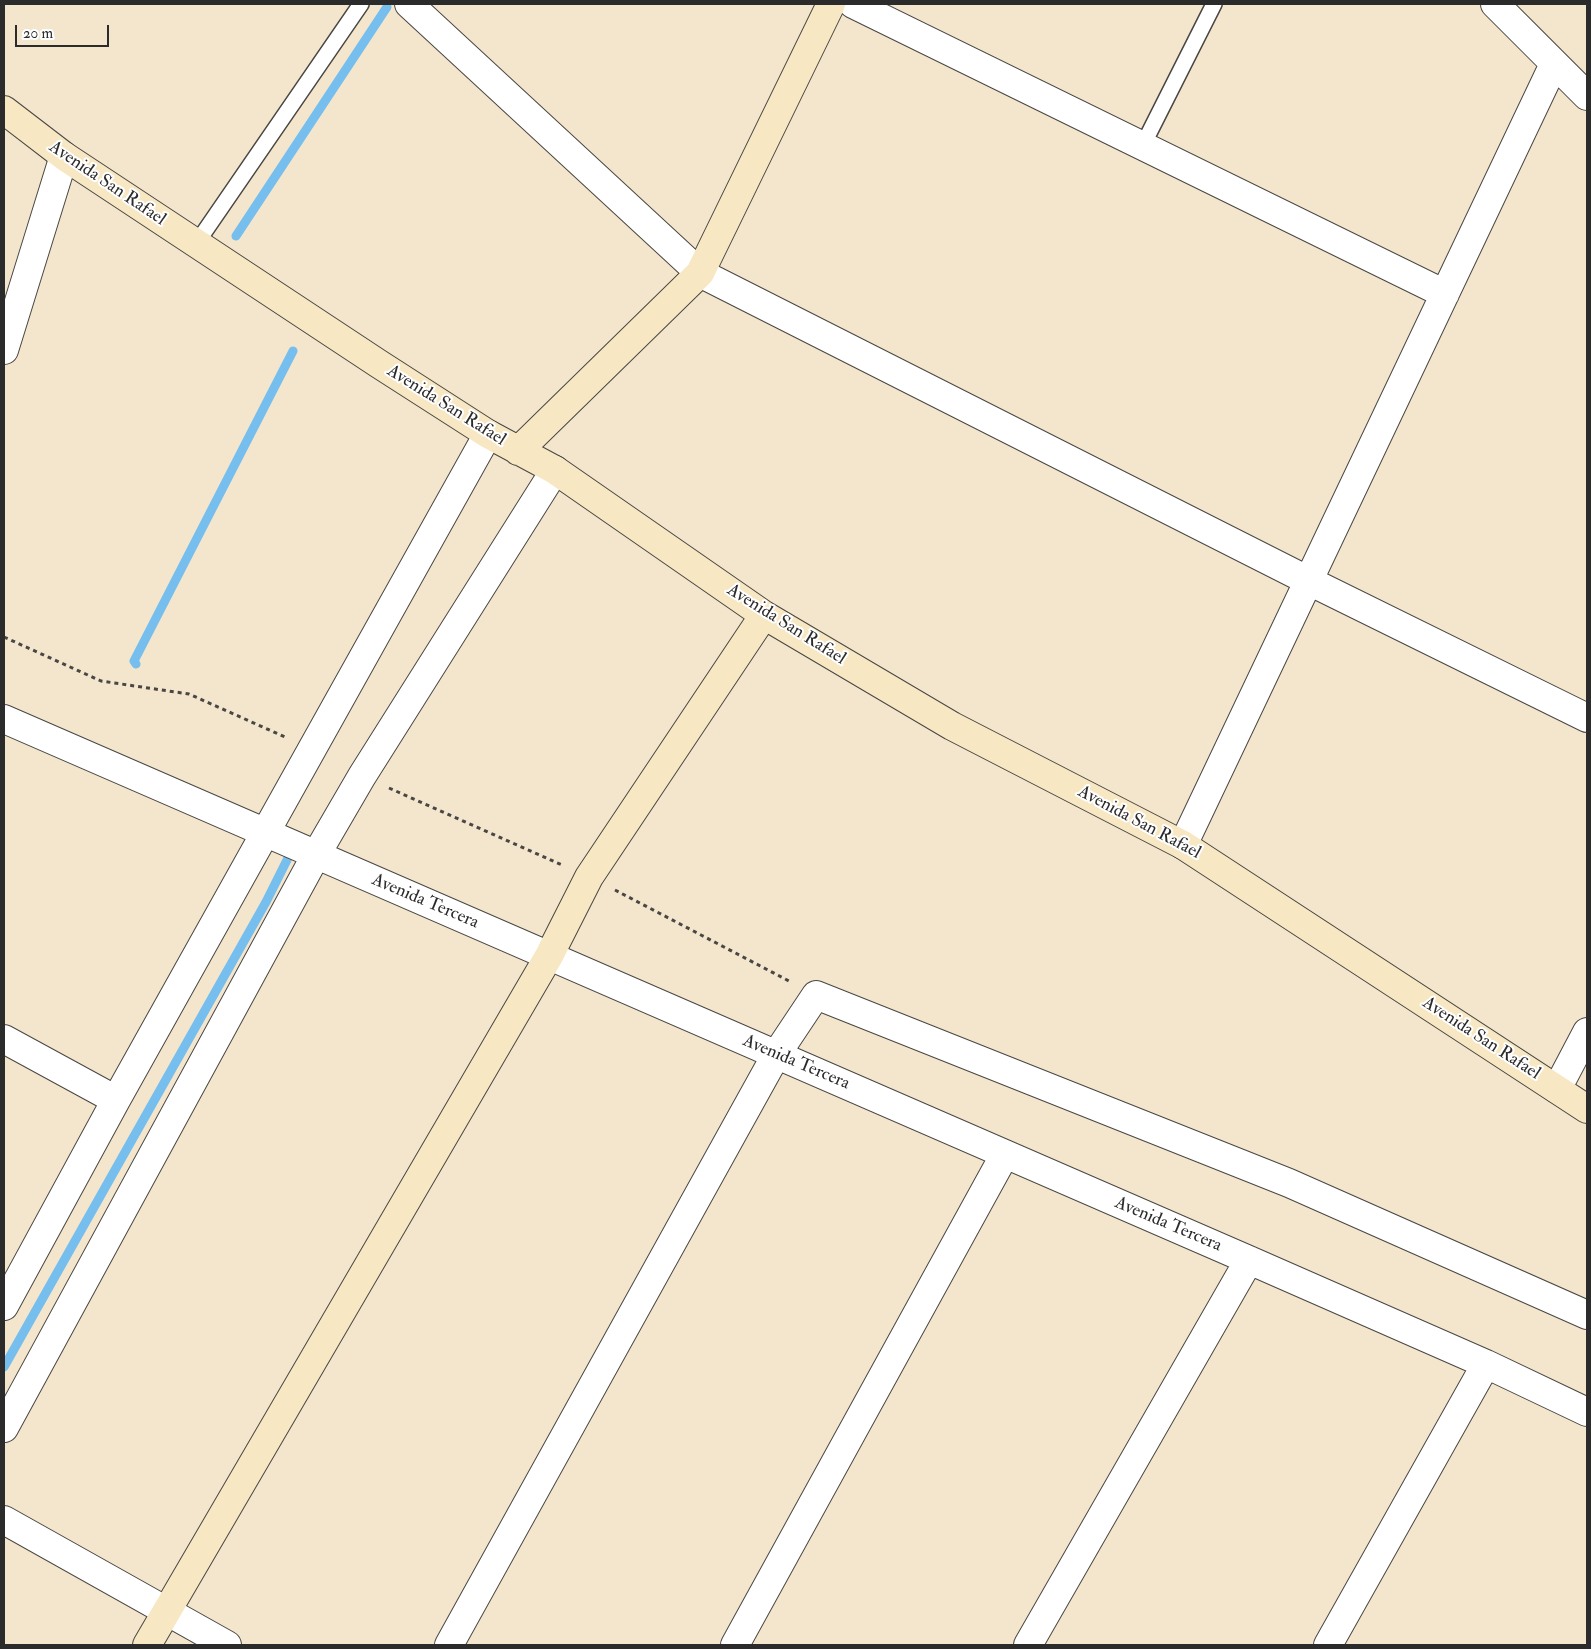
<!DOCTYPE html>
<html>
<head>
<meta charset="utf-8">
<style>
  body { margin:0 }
  #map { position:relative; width:1591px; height:1649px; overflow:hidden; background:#f4e6cd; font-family:"IM FELL Double Pica",serif }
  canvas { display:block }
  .frame { position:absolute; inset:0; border:5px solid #2b2b2b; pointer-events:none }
  .scale { position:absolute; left:15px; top:25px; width:94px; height:22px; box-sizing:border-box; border:2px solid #2b2b2b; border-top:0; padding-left:6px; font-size:15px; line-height:18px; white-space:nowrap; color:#2b2b2b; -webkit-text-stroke:4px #fff; paint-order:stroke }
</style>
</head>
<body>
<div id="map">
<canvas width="1591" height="1649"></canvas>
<div class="frame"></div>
<div class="scale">20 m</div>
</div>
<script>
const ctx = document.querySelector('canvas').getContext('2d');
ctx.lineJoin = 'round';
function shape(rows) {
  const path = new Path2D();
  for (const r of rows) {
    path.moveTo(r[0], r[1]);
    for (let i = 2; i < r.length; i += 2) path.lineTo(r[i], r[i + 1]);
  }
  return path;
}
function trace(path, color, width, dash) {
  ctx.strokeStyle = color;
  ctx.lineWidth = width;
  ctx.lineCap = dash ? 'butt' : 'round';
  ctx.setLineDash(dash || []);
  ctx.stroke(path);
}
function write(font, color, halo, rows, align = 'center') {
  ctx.font = font + ' "IM FELL Double Pica",serif';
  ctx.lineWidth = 4;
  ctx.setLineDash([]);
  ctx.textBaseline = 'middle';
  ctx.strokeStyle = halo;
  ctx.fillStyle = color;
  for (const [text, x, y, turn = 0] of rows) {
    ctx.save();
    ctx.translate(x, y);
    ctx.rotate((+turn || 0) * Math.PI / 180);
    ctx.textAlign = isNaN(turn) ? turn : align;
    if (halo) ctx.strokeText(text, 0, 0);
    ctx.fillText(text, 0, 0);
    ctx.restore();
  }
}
trace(shape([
  [236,236,387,7],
  [136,664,134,661,293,351],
  [4,1367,266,902,291,852]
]), '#75beee', 9);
const lane = shape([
  [1143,145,1214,4],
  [196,244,361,4]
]);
const street = shape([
  [409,4,700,273,1309,581,1587,718],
  [853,4,1445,294],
  [1495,4,1587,96],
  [4,350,64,156],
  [4,719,1249,1260,1486,1364,1587,1412],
  [1183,845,1554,64],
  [4,1039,116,1100],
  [1557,1089,1587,1032],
  [4,1306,116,1100,488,434],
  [4,1428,316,855,362,776,555,470],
  [4,1520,227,1645],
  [449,1645,776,1055,816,995,1289,1183,1587,1315],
  [735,1645,1005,1154],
  [1028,1645,1249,1260],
  [1328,1645,1486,1364]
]);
const secondary = shape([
  [4,110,64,156,379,364,488,434,555,470,764,615,952,726,1183,845,1587,1109],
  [518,451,700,273,831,4],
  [147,1645,549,956,589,877,764,615]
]);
trace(lane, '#494743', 18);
trace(street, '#494743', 30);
trace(secondary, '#494743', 30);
trace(shape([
  [4,637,101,681,189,694,285,737],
  [389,788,562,865],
  [615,890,789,981]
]), '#494743', 3, [4, 4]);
trace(lane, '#fff', 15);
trace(street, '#fff', 28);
trace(secondary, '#f7e8c3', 28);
write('18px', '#2b2b2b', '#fff', [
  ["Avenida San Rafael",107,184,34],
  ["Avenida San Rafael",446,406,32],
  ["Avenida San Rafael",786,625,32],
  ["Avenida San Rafael",1139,823,28],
  ["Avenida Tercera",425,902,23],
  ["Avenida San Rafael",1481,1039,33],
  ["Avenida Tercera",796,1063,23],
  ["Avenida Tercera",1168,1225,23]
]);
</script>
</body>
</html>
